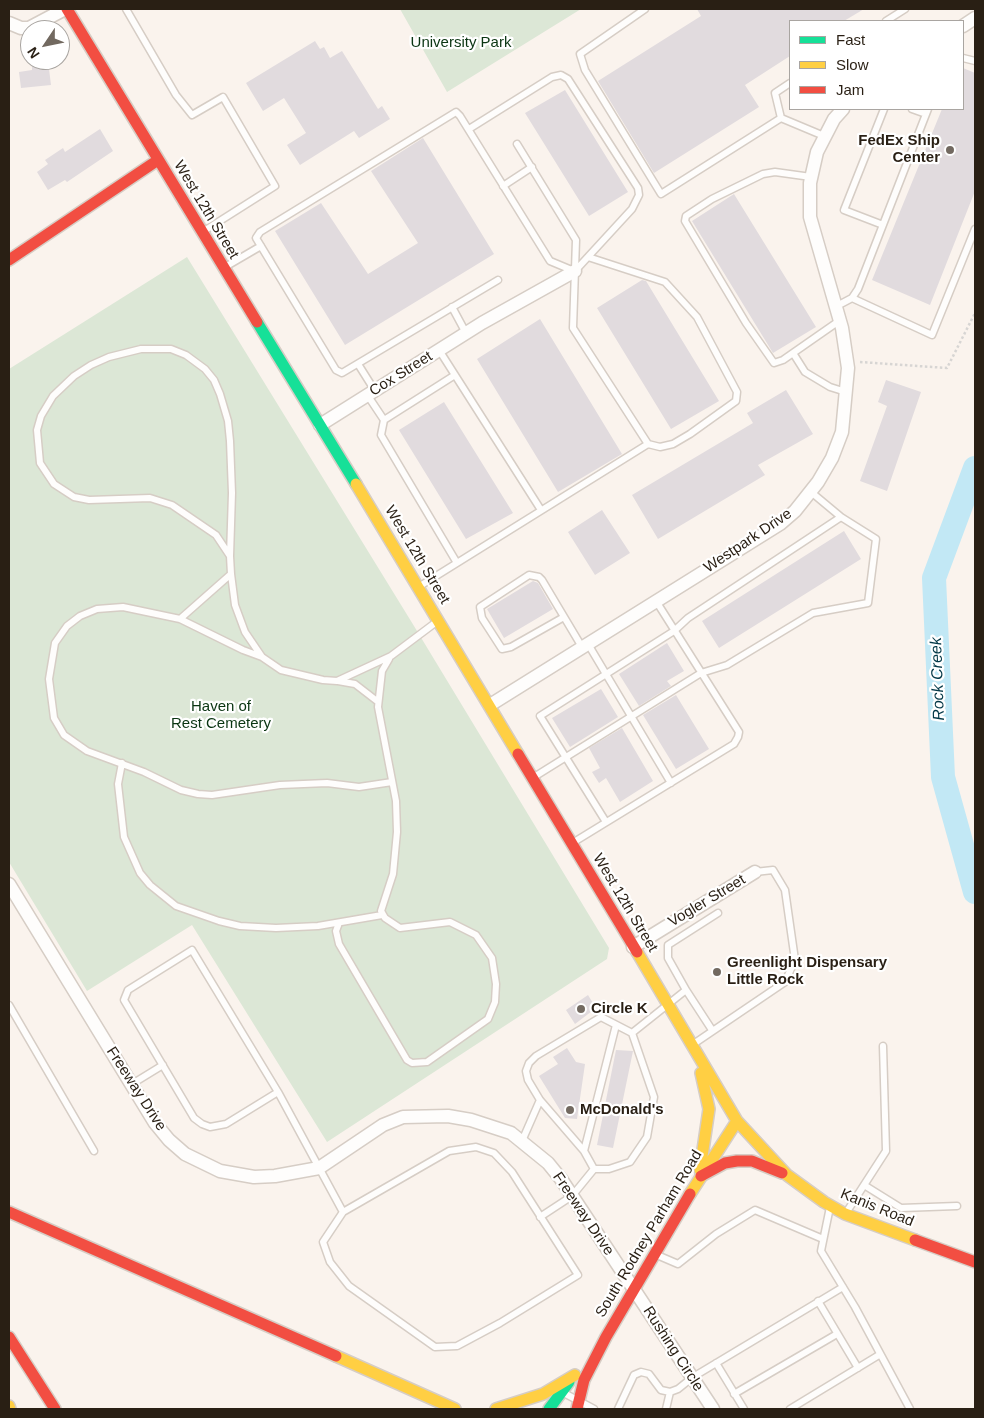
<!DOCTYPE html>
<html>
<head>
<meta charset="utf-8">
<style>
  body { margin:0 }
  #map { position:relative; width:984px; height:1418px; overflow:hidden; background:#faf3ed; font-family:Helvetica,sans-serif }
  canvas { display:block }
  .frame { position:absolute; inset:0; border:10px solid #291f14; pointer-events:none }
  .legend { position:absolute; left:789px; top:20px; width:175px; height:90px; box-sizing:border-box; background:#fff; border:1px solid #a9a5a1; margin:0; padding:6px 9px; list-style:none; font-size:15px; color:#291f14 }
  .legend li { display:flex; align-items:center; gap:10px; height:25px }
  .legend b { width:25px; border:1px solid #a9a5a1 }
  .north { position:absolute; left:20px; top:20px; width:50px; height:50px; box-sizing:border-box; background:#fff; border:1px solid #a9a5a1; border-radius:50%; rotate:236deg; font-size:14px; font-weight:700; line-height:20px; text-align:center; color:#291f14 }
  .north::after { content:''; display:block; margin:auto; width:18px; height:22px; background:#726960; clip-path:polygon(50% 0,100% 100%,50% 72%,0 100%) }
</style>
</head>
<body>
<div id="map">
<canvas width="984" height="1418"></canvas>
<div class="frame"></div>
<ul class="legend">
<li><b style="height:6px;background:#16e098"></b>Fast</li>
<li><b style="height:6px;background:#ffcf43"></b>Slow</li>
<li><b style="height:6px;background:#f24e42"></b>Jam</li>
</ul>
<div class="north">N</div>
</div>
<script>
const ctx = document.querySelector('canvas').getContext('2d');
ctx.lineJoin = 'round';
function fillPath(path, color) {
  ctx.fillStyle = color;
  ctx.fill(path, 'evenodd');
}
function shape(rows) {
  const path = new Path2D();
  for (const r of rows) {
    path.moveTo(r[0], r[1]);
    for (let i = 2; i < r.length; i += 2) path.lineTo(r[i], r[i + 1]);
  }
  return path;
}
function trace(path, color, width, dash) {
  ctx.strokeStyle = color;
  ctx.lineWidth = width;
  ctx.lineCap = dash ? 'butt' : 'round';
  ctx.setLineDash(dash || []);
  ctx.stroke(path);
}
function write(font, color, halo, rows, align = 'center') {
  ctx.font = font + ' Helvetica,sans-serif';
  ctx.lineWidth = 4.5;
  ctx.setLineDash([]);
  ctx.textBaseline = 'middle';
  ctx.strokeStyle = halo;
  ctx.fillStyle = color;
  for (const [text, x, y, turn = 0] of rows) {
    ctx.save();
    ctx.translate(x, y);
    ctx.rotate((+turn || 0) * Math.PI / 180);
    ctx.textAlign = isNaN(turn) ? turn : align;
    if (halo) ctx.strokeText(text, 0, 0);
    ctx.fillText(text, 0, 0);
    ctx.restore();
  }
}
fillPath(shape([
  [400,9,581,9,447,92],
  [187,257,414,626,609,948,607,959,327,1142,192,925,87,991,9,862,9,369]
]), '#dce7d6');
trace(shape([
  [975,468,934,578,943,777,975,892]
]), '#c2e8f5', 24);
fillPath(shape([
  [697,9,864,9,844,21,790,21,790,56,745,85,759,107,654,173,598,81,701,16],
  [315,41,320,49,324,47,330,58,342,51,378,109,382,106,390,119,359,138,354,131,300,165,287,145,306,133,284,98,263,111,246,83],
  [48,61,51,85,21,88,19,72,32,70,32,63],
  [963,68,975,73,975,191,930,305,872,280,942,109,963,109],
  [565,90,628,192,589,216,525,113],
  [100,129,113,151,67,182,65,180,48,190,37,172,48,164,45,160,63,148,65,152],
  [423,138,494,254,345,345,275,231,321,203,368,274,418,243,371,171],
  [734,194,816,327,773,353,692,221],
  [642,280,646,281,719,401,671,429,597,308],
  [540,319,622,454,558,492,477,359],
  [886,380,921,392,887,491,860,481,887,406,878,402],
  [786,390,813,434,758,465,765,475,658,539,632,495,753,423,747,413],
  [444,402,513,513,466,539,399,430],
  [602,510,630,553,595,575,568,532],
  [844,531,861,559,719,648,702,621],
  [533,581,538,583,553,609,504,638,487,609],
  [667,643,684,671,667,681,671,686,639,706,619,674],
  [601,689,618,717,570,747,552,718],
  [676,695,709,749,676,769,643,715],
  [622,728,653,781,620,802,606,778,599,783,592,772,600,768,589,748],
  [588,995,596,1008,575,1024,566,1010],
  [567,1048,576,1062,585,1064,577,1119,565,1118,539,1076,558,1064,553,1057],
  [616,1050,633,1051,613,1148,597,1145]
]), '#e1dbde');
const lane = shape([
  [126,9,176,95,192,115,223,97,275,186,204,231],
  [645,9,580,54,585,70,661,194,781,118,824,136],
  [886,21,905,9],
  [963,58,975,61],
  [912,109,926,114],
  [781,118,775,93,790,83],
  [469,129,552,77,561,75,568,79,638,188,639,195,632,209,575,271],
  [811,177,775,172,763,174,712,199,686,216,685,221,746,323,774,363,783,360,839,321],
  [503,186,532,167],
  [883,225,844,210,884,109],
  [588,257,665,282,697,317,737,392,736,401,690,434,673,444,660,447,648,444],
  [225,267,261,246],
  [498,280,342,373,336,370,256,238,260,232,456,112,460,116,550,261,574,271],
  [852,298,932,335,975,229],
  [452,307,466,333],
  [835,307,852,298,858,289,928,109],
  [141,349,171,349,186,355,205,369,214,380,220,394,228,421,230,441,232,493,230,556,216,535,172,505,150,498,89,500,74,497,54,484,40,463,37,430,41,416,53,396,74,376,91,365,109,357,141,349],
  [439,350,541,510],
  [793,353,805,372,830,387,846,392],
  [358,364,375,391],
  [368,396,384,420,381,435,457,563],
  [384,420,455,375],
  [231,574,235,605,245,632,262,657],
  [420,586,648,444,573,328,576,240,517,144],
  [564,617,511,647,502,649,482,618,480,607,529,575,539,577,542,580,582,647],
  [180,619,231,574,230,556],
  [588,644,671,783],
  [338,681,355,684,377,701],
  [122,763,118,784,124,837,140,873,150,885,176,906,219,921,240,926,276,928,318,926,382,915],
  [534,777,701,673,727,665,813,613,868,603,876,539,841,517],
  [392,782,359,787,327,783,280,785,212,795,198,794,181,790,144,772,87,751,64,735,54,718,49,679,55,643,67,626,80,616,97,609,123,607,180,619,243,650,262,657,281,670,323,680,337,681,391,656,439,620],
  [606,822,540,716,674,631,688,618,841,517,811,492],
  [574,842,734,744,738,737,739,732,656,601],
  [339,923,336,931,339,944,407,1060,412,1063,427,1062,488,1019,495,1002,496,984,492,958,476,935,450,922,400,928,385,918,381,911,393,874,397,832,396,801,378,707,382,671,389,659],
  [686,990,712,1030],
  [9,1005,94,1151],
  [692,1045,785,982,795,960,785,890,773,870,755,872],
  [132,1084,163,1065],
  [278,1092,226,1124,210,1127,202,1124,194,1118,124,1000,128,990,192,950,278,1092,343,1212,323,1242,330,1262,349,1286,435,1347,457,1346,500,1323,578,1275,512,1172,494,1153,476,1147,449,1151,343,1212],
  [522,1141,540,1100],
  [584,1151,616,1025],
  [594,1169,584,1151,540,1100,528,1080,526,1071,529,1063,536,1056,601,1017,632,1033],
  [864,1185,901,1208,957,1206],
  [830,1207,821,1251,855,1307,910,1409],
  [846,1213,886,1151,883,1046],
  [540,1217,572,1196,594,1169,609,1169,630,1162,647,1137,654,1097,632,1033,686,990,668,958,668,945,718,913],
  [657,1255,678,1264,716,1234,755,1210,823,1239],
  [818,1301,858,1368],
  [716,1363,744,1409],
  [562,1392,594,1409],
  [734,1394,837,1334],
  [618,1409,634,1375,641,1372,649,1374,661,1390,670,1392,678,1389,693,1377,843,1287],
  [666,1409,670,1392],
  [790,1409,879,1355]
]);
const street = shape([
  [9,23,21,28,29,28,65,9],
  [963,26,975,18],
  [320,425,482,323,575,271],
  [490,705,780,524,795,511,818,482,832,458,842,432,848,368,842,328,810,217,810,183,817,152,834,119,843,109],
  [9,884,155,1123,169,1140,185,1154,220,1171,254,1177,275,1176,319,1168,383,1125,403,1117,448,1116,471,1120,511,1133,548,1163,561,1179,713,1409],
  [633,947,755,872]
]);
const fast = shape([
  [257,322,356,484],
  [549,1409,569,1382]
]);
const slow = shape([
  [356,484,518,754],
  [637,952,737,1121,787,1175,824,1202,845,1214,915,1240],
  [700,1170,709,1109,701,1073],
  [690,1194,737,1121],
  [336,1356,455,1409],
  [9,1406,10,1409],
  [496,1409,543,1394,575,1375]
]);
const jam = shape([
  [67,9,257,322],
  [9,260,158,160],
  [518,754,637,952],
  [701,1176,725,1163,737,1161,752,1161,782,1173],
  [9,1212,336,1356],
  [915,1240,975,1262],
  [9,1337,55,1409],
  [577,1409,584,1380,606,1337,690,1194]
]);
trace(lane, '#d6cdc5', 9);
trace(street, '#d6cdc5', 15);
trace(fast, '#d6cdc5', 14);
trace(slow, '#d6cdc5', 14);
trace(jam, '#d6cdc5', 14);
trace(shape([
  [860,362,947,368,975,313]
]), '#d7d5d3', 2.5, [2.5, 2.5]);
trace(lane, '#fefdfc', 6);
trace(street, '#fefdfc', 12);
trace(fast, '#16e098', 11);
trace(slow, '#ffcf43', 11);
trace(jam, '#f24e42', 11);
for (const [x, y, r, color] of [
  [950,150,5,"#726960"],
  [717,972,5,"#726960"],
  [581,1009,5,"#726960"],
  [570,1110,5,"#726960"]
]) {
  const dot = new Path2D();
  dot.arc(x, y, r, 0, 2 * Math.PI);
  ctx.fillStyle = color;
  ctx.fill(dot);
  trace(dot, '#fff', 2);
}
write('15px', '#0a3512', '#fff', [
  ["University Park",461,43],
  ["Haven of",221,707],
  ["Rest Cemetery",221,724]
]);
write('bold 15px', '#291f14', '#fff', [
  ["FedEx Ship",940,141,"right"],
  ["Center",940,158,"right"],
  ["Greenlight Dispensary",727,963],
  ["Little Rock",727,980],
  ["Circle K",591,1009],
  ["McDonald's",580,1110]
], 'left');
write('15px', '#291f14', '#fff', [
  ["West 12th Street",206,210,59],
  ["Cox Street",401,374,-32],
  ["Westpark Drive",748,541,-34],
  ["West 12th Street",417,555,59],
  ["Vogler Street",707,901,-31],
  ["West 12th Street",625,903,59],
  ["Freeway Drive",136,1089,57],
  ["Kanis Road",877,1208,22],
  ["Freeway Drive",583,1214,56],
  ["South Rodney Parham Road",649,1234,-59],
  ["Rushing Circle",673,1349,57]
]);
write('italic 16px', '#043948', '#fff', [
  ["Rock Creek",938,679,-92]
]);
</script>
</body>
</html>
